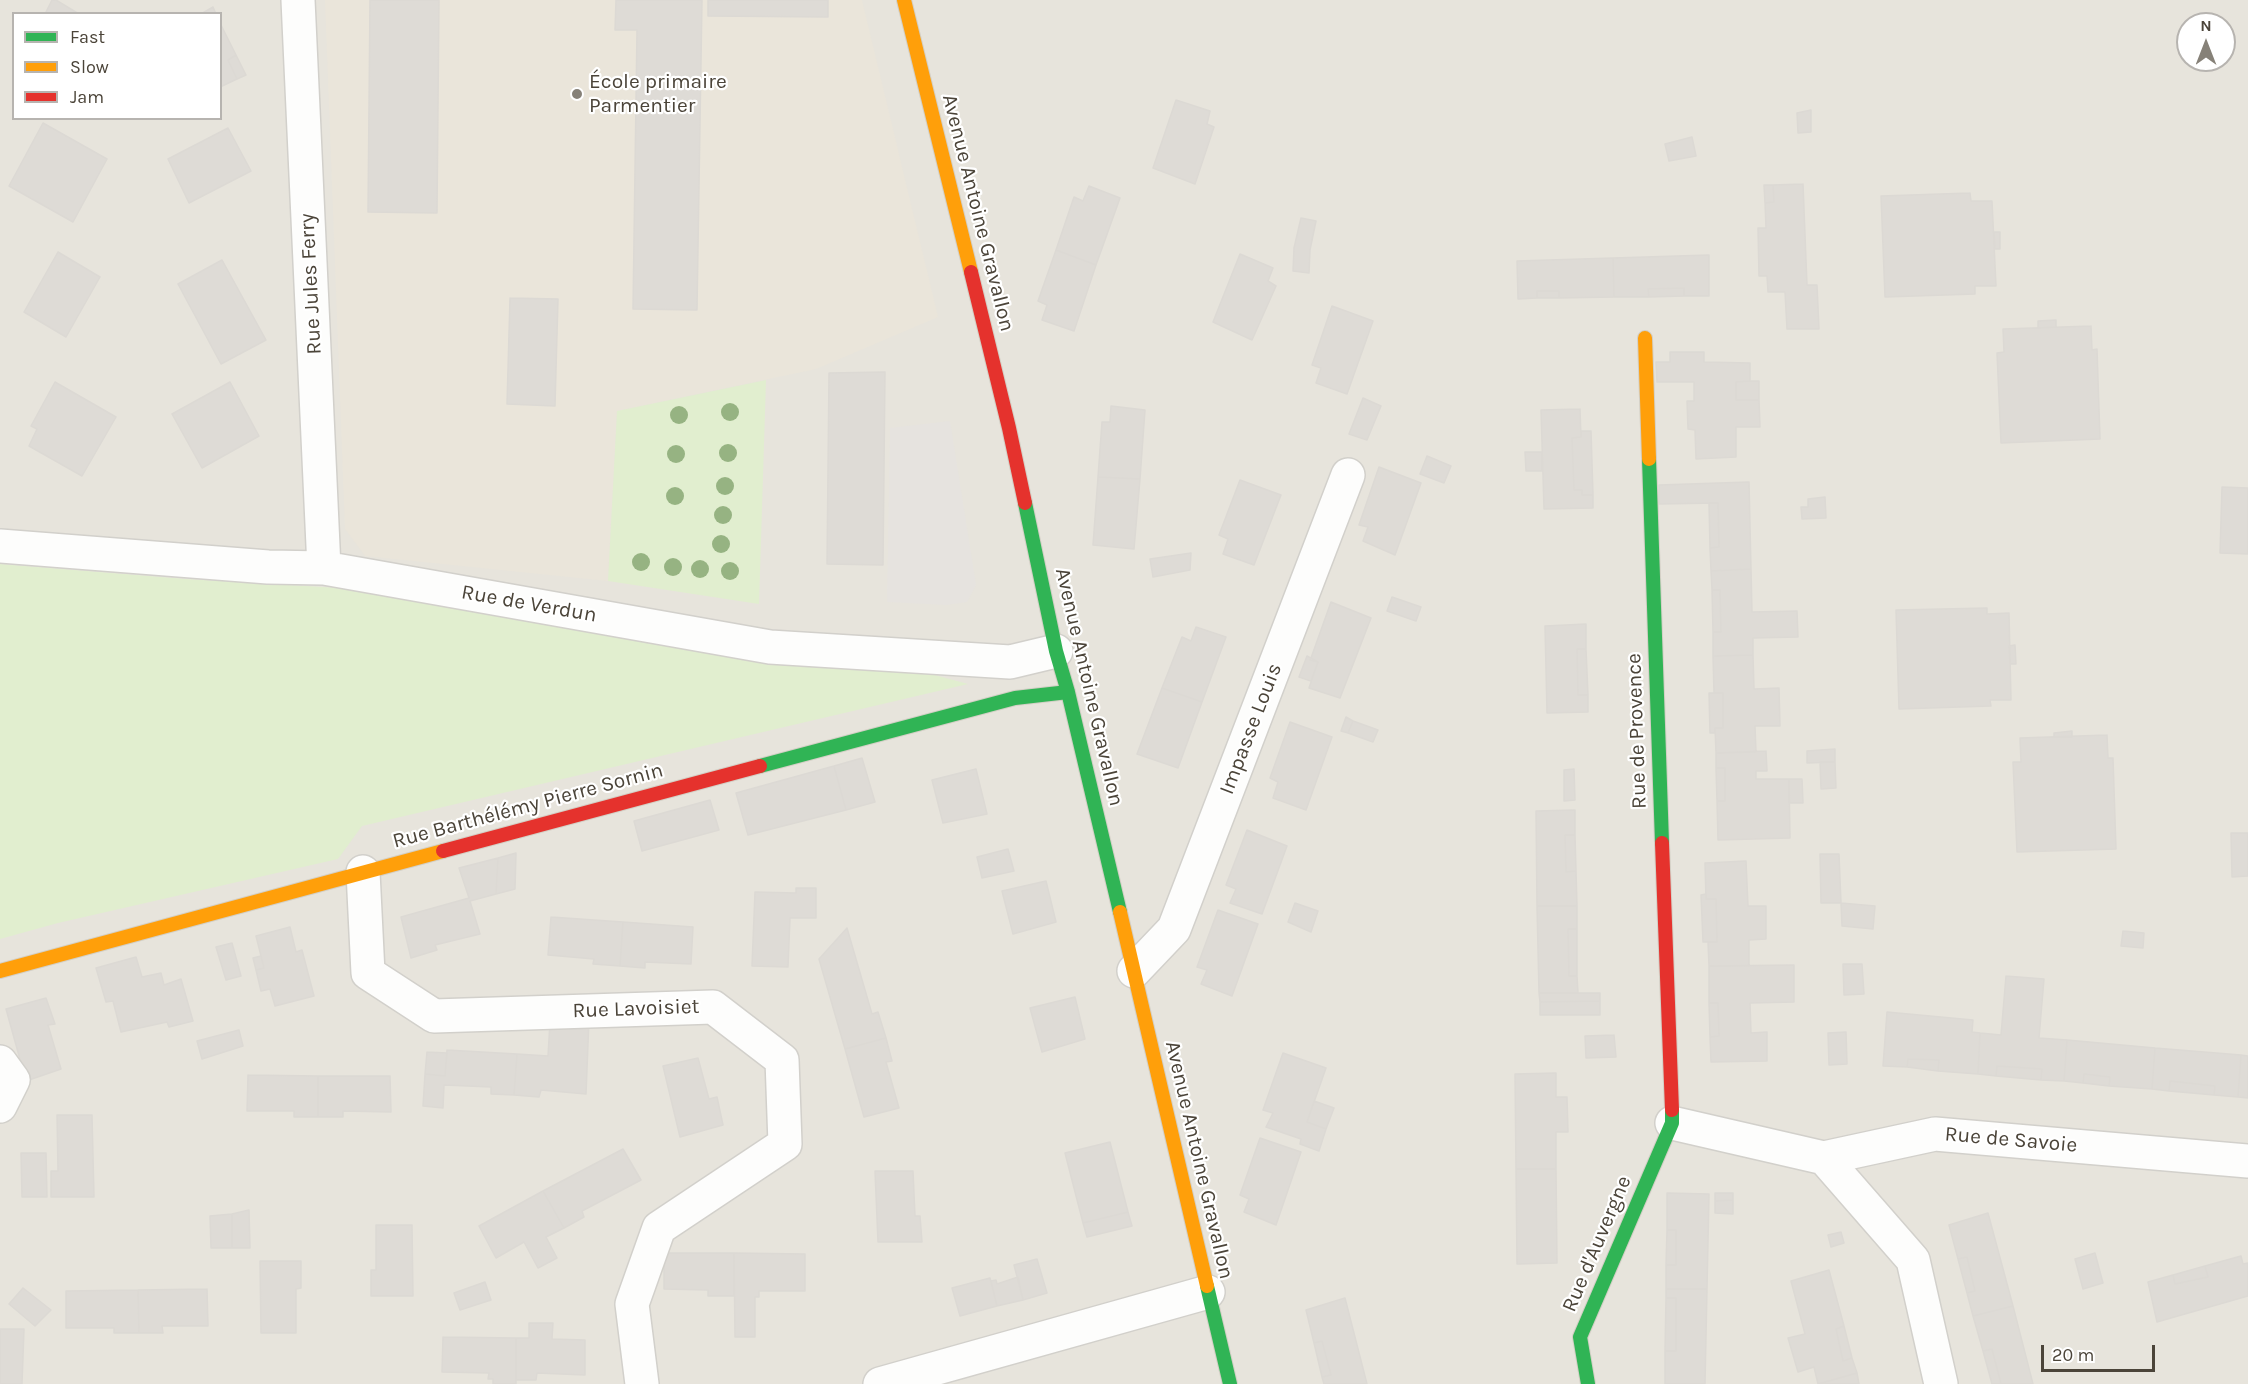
<!DOCTYPE html>
<html>
<head>
<meta charset="utf-8">
<style>
  body { margin:0 }
  #map { position:relative; width:2248px; height:1384px; overflow:hidden; background:#f4f2ee; font-family:Karla,sans-serif }
  canvas { display:block }
  .legend { position:absolute; left:12px; top:12px; width:210px; height:108px; box-sizing:border-box; background:#fff; border:2px solid #b7b4b0; margin:0; padding:8px 10px; list-style:none; font-size:18px; color:#4b4439 }
  .legend li { display:flex; align-items:center; gap:12px; height:30px }
  .legend b { width:30px; border:2px solid #b7b4b0 }
  .north { position:absolute; left:2176px; top:12px; width:60px; height:60px; box-sizing:border-box; background:#fff; border:2px solid #b7b4b0; border-radius:50%; rotate:0deg; font-size:16px; font-weight:700; line-height:24px; text-align:center; color:#4b4439 }
  .north::after { content:''; display:block; margin:auto; width:21px; height:27px; background:#868178; clip-path:polygon(50% 0,100% 100%,50% 72%,0 100%) }
  .scale { position:absolute; left:2041px; top:1345px; width:114px; height:27px; box-sizing:border-box; border:3px solid #4b4439; border-top:0; padding-left:8px; font-size:18px; line-height:21px; white-space:nowrap; color:#4b4439; -webkit-text-stroke:4px #fff; paint-order:stroke }
</style>
</head>
<body>
<div id="map">
<canvas width="2248" height="1384"></canvas>
<ul class="legend">
<li><b style="height:8px;background:#30b455"></b>Fast</li>
<li><b style="height:8px;background:#ff9f0a"></b>Slow</li>
<li><b style="height:8px;background:#e5322d"></b>Jam</li>
</ul>
<div class="north">N</div>
<div class="scale">20 m</div>
</div>
<script>
const ctx = document.querySelector('canvas').getContext('2d');
ctx.lineJoin = 'round';
function fillPath(path, color) {
  ctx.fillStyle = color;
  ctx.fill(path, 'evenodd');
}
function shape(rows) {
  const path = new Path2D();
  for (const r of rows) {
    path.moveTo(r[0], r[1]);
    for (let i = 2; i < r.length; i += 2) path.lineTo(r[i], r[i + 1]);
  }
  return path;
}
function trace(path, color, width, dash) {
  ctx.strokeStyle = color;
  ctx.lineWidth = width;
  ctx.lineCap = dash ? 'butt' : 'round';
  ctx.setLineDash(dash || []);
  ctx.stroke(path);
}
function write(font, color, halo, rows, align = 'center') {
  ctx.font = font + ' Karla,sans-serif';
  ctx.lineWidth = 4.5;
  ctx.setLineDash([]);
  ctx.textBaseline = 'middle';
  ctx.strokeStyle = halo;
  ctx.fillStyle = color;
  for (const [text, x, y, turn = 0] of rows) {
    ctx.save();
    ctx.translate(x, y);
    ctx.rotate((+turn || 0) * Math.PI / 180);
    ctx.textAlign = isNaN(turn) ? turn : align;
    if (halo) ctx.strokeText(text, 0, 0);
    ctx.fillText(text, 0, 0);
    ctx.restore();
  }
}
fillPath(shape([
  [0,0,2248,0,2248,1384,0,1384],
  [14,14,220,14,220,118,14,118],
  [2188,24,2224,24,2224,60,2188,60]
]), '#e7e4dc');
fillPath(shape([
  [325,0,862,0,938,317,816,369,617,411,608,581,365,556,345,529]
]), '#eae5da');
fillPath(shape([
  [766,380,759,604,608,581,617,411],
  [0,564,186,579,357,589,916,670,968,684,362,826,338,859,58,923,0,939]
]), '#e1eecf');
fillPath(shape([
  [950,421,976,585,967,602,946,605,887,602,890,428]
]), '#e6e3df');
const building = shape([
  [52,0,56,0,79,14,45,14,52,0],
  [370,0,439,0,437,213,368,212,370,0],
  [616,0,702,0,697,310,633,309,637,30,615,30,616,0],
  [708,0,828,0,828,17,708,16,708,0],
  [213,7,216,14,201,14,213,7],
  [220,23,236,55,228,60,237,79,220,87,220,23],
  [236,55,246,75,237,79,228,60,236,55],
  [1176,100,1210,111,1207,124,1214,127,1195,184,1153,168,1176,100],
  [1811,110,1811,132,1798,133,1797,113,1811,110],
  [43,123,107,159,73,222,9,186,43,123],
  [228,128,251,171,189,203,168,159,228,128],
  [1692,137,1696,156,1669,161,1665,144,1692,137],
  [1803,184,1807,285,1817,285,1819,329,1787,329,1785,292,1768,292,1767,276,1759,276,1758,228,1766,228,1765,203,1774,202,1773,185,1803,184],
  [1764,185,1773,185,1774,202,1765,203,1764,185],
  [1089,186,1120,198,1096,265,1056,250,1074,197,1083,201,1089,186],
  [1970,193,1971,201,1992,201,1996,286,1975,286,1975,294,1885,297,1881,196,1970,193],
  [1301,218,1316,221,1310,250,1309,273,1293,271,1294,248,1301,218],
  [1994,232,2000,232,2000,249,1995,249,1994,232],
  [1056,250,1096,265,1074,331,1042,320,1047,305,1038,301,1056,250],
  [58,252,100,277,66,337,24,312,58,252],
  [1240,254,1273,268,1268,281,1276,286,1252,340,1213,322,1240,254],
  [1709,255,1709,296,1684,296,1684,288,1648,289,1649,297,1614,297,1613,258,1709,255],
  [1613,258,1614,297,1559,298,1559,291,1537,291,1537,298,1518,299,1517,261,1613,258],
  [222,260,266,340,221,364,178,284,222,260],
  [1684,288,1684,296,1649,297,1648,289,1684,288],
  [1537,291,1559,291,1559,298,1537,298,1537,291],
  [510,298,558,299,555,406,507,404,510,298],
  [1332,306,1373,321,1347,394,1316,383,1321,368,1312,365,1332,306],
  [2056,320,2056,327,2038,328,2038,321,2056,320],
  [2091,326,2092,350,2097,349,2100,439,2001,443,1997,353,2004,352,2003,329,2091,326],
  [1670,352,1704,352,1704,362,1750,363,1750,381,1736,382,1736,400,1759,400,1760,427,1736,427,1736,457,1696,459,1695,430,1688,429,1687,401,1694,401,1694,382,1657,382,1656,362,1670,362,1670,352],
  [885,372,883,565,827,564,829,373,885,372],
  [1750,381,1759,381,1759,400,1736,400,1736,382,1750,381],
  [55,382,116,417,82,476,29,446,37,429,31,426,55,382],
  [230,382,259,436,202,468,172,414,230,382],
  [1363,398,1381,406,1367,440,1349,434,1363,398],
  [1111,406,1145,410,1140,479,1098,477,1102,422,1110,422,1111,406],
  [1580,409,1581,437,1572,438,1574,490,1582,490,1582,495,1593,495,1593,508,1544,509,1541,410,1580,409],
  [1581,431,1591,431,1593,495,1582,495,1582,490,1574,490,1572,438,1581,437,1581,431],
  [1525,452,1542,452,1542,471,1526,471,1525,452],
  [1427,456,1451,466,1444,483,1420,474,1427,456],
  [1379,467,1421,483,1395,555,1363,541,1368,527,1359,525,1379,467],
  [1098,477,1140,479,1134,549,1093,545,1098,477],
  [1240,480,1281,495,1254,565,1223,554,1228,539,1219,535,1240,480],
  [1749,482,1751,569,1711,571,1710,548,1719,547,1718,503,1659,504,1659,485,1749,482],
  [2222,487,2248,488,2248,554,2220,553,2222,487],
  [1825,497,1826,518,1802,519,1801,507,1808,507,1808,499,1825,497],
  [1709,503,1718,503,1719,547,1710,548,1709,503],
  [1191,553,1190,570,1153,577,1150,559,1191,553],
  [1751,569,1752,612,1797,611,1798,637,1753,638,1753,655,1713,656,1713,632,1721,632,1720,590,1712,590,1711,571,1751,569],
  [1712,590,1720,590,1721,632,1713,632,1712,590],
  [1392,597,1421,607,1416,621,1387,611,1392,597],
  [1331,602,1371,618,1340,698,1309,688,1318,662,1310,660,1311,658,1331,602],
  [1987,608,1987,614,2009,613,2011,700,1990,700,1991,706,1899,709,1896,610,1987,608],
  [1586,624,1586,649,1577,649,1578,695,1588,695,1588,712,1547,713,1545,626,1586,624],
  [1196,627,1226,637,1202,702,1162,688,1182,637,1191,641,1196,627],
  [2015,645,2016,664,2010,664,2009,646,2015,645],
  [1577,649,1586,649,1588,695,1578,695,1577,649],
  [1753,655,1754,689,1779,688,1780,726,1755,726,1756,752,1716,753,1715,728,1723,728,1723,693,1714,693,1713,656,1753,655],
  [1307,656,1318,662,1311,681,1299,677,1307,656],
  [1162,688,1202,702,1178,768,1137,754,1162,688],
  [1709,693,1723,693,1723,728,1715,728,1715,733,1710,733,1709,693],
  [1346,717,1353,721,1348,733,1341,731,1346,717],
  [1353,721,1378,730,1373,742,1348,733,1353,721],
  [1290,722,1332,737,1306,810,1273,798,1278,782,1270,778,1290,722],
  [2072,731,2072,737,2054,737,2054,733,2072,731],
  [2107,735,2108,758,2113,758,2116,849,2017,852,2013,762,2021,762,2020,738,2107,735],
  [1835,749,1835,762,1807,763,1807,751,1835,749],
  [1766,751,1767,771,1756,771,1756,779,1789,779,1790,838,1718,840,1717,801,1725,801,1725,768,1716,768,1716,753,1766,751],
  [862,758,875,802,846,810,834,766,862,758],
  [1820,762,1835,762,1836,788,1821,789,1820,762],
  [834,766,846,810,748,835,736,793,834,766],
  [1716,768,1725,768,1725,801,1717,801,1716,768],
  [976,769,987,814,943,823,932,780,976,769],
  [1574,769,1575,800,1564,801,1564,770,1574,769],
  [1789,779,1802,779,1803,803,1789,803,1789,779],
  [710,800,719,830,642,851,634,821,710,800],
  [1575,810,1575,835,1565,835,1566,872,1576,871,1577,906,1537,906,1536,811,1575,810],
  [1247,830,1287,846,1262,914,1230,903,1236,889,1226,885,1247,830],
  [2231,833,2248,833,2248,876,2232,877,2231,833],
  [1565,835,1575,835,1576,871,1566,872,1565,835],
  [1008,849,1014,871,982,878,977,857,1008,849],
  [516,853,515,889,496,894,498,858,516,853],
  [1820,854,1839,854,1841,903,1821,903,1820,854],
  [498,858,496,894,470,901,480,934,435,945,437,950,411,958,401,917,469,898,459,868,498,858],
  [1746,861,1748,906,1766,906,1766,939,1749,940,1749,966,1709,966,1708,942,1717,942,1716,899,1706,899,1705,863,1746,861],
  [1046,881,1056,922,1013,934,1002,891,1046,881],
  [796,888,816,888,816,918,790,918,788,967,752,966,755,892,796,893,796,888],
  [1706,894,1706,899,1716,899,1717,942,1703,942,1701,895,1706,894],
  [1295,903,1318,911,1311,932,1288,922,1295,903],
  [1841,903,1875,906,1873,929,1842,926,1841,903],
  [1537,906,1577,906,1577,929,1568,929,1569,976,1577,976,1578,993,1539,993,1537,906],
  [1218,910,1258,924,1232,996,1201,984,1207,970,1197,967,1218,910],
  [551,917,623,922,620,966,593,964,594,959,548,955,551,917],
  [623,922,693,927,691,964,645,962,645,968,620,966,623,922],
  [290,927,296,952,302,950,314,996,275,1006,270,989,261,991,256,970,264,968,256,936,290,927],
  [847,928,872,1014,878,1012,886,1038,845,1049,819,959,847,928],
  [1568,929,1577,929,1577,976,1569,976,1568,929],
  [2123,931,2144,933,2143,948,2121,946,2123,931],
  [232,943,241,976,226,980,216,947,232,943],
  [261,956,264,968,256,970,253,958,261,956],
  [136,957,142,977,161,973,164,985,181,979,193,1021,169,1027,167,1022,121,1032,113,1001,106,1002,96,968,136,957],
  [1843,964,1862,964,1864,994,1844,995,1843,964],
  [1794,965,1794,1002,1750,1003,1751,1033,1767,1032,1767,1061,1711,1062,1710,1037,1719,1036,1718,1003,1709,1003,1709,966,1794,965],
  [2006,976,2044,979,2039,1038,2067,1040,2064,1081,2041,1080,2042,1069,1997,1066,1996,1076,1978,1074,1980,1033,2001,1035,2006,976],
  [1539,993,1600,993,1600,1001,1540,1002,1539,993],
  [1075,997,1085,1039,1042,1052,1030,1008,1075,997],
  [46,998,55,1024,48,1025,61,1069,26,1081,6,1009,46,998],
  [1600,1001,1600,1015,1540,1015,1540,1002,1600,1001],
  [1709,1003,1718,1003,1719,1036,1710,1037,1709,1003],
  [1887,1012,1973,1020,1972,1032,1980,1033,1978,1074,1938,1071,1939,1060,1908,1059,1907,1067,1883,1066,1887,1012],
  [589,1019,586,1094,541,1090,539,1097,514,1095,517,1054,548,1056,550,1022,589,1019],
  [239,1030,243,1046,202,1059,197,1041,239,1030],
  [1846,1032,1847,1064,1829,1065,1828,1033,1846,1032],
  [1614,1035,1616,1057,1586,1058,1585,1036,1614,1035],
  [886,1038,892,1061,886,1062,899,1108,864,1117,845,1049,886,1038],
  [2067,1040,2155,1048,2152,1089,2109,1086,2110,1077,2084,1074,2083,1083,2064,1081,2067,1040],
  [2155,1048,2241,1055,2238,1097,2214,1095,2215,1086,2170,1081,2169,1091,2152,1089,2155,1048],
  [447,1050,517,1054,514,1095,491,1094,491,1087,444,1085,443,1108,423,1106,425,1074,445,1076,447,1050],
  [427,1052,447,1053,445,1076,425,1074,427,1052],
  [1283,1053,1326,1068,1307,1122,1326,1129,1319,1151,1300,1144,1301,1139,1266,1127,1273,1113,1263,1110,1283,1053],
  [2241,1055,2248,1056,2248,1098,2238,1097,2241,1055],
  [698,1058,709,1099,717,1097,723,1125,680,1137,663,1066,698,1058],
  [1908,1059,1939,1060,1938,1071,1907,1067,1908,1059],
  [1997,1066,2042,1069,2041,1080,1996,1076,1997,1066],
  [1556,1073,1556,1097,1567,1097,1568,1132,1556,1132,1556,1169,1516,1169,1515,1074,1556,1073],
  [2084,1074,2110,1077,2109,1086,2083,1083,2084,1074],
  [248,1075,318,1076,318,1117,294,1117,294,1111,247,1111,248,1075],
  [318,1076,390,1076,391,1112,343,1111,343,1117,318,1117,318,1076],
  [2170,1081,2215,1086,2214,1095,2169,1091,2170,1081],
  [1314,1101,1334,1108,1326,1129,1307,1122,1314,1101],
  [57,1115,92,1115,94,1197,51,1197,51,1171,58,1171,57,1115],
  [1260,1138,1301,1152,1276,1225,1244,1212,1249,1199,1240,1195,1260,1138],
  [1110,1142,1128,1212,1083,1223,1065,1153,1110,1142],
  [623,1149,641,1180,582,1211,584,1217,564,1228,543,1191,623,1149],
  [21,1153,46,1153,47,1197,22,1197,21,1153],
  [1516,1169,1556,1169,1557,1263,1517,1264,1516,1169],
  [875,1171,913,1171,915,1216,920,1216,922,1242,878,1242,875,1171],
  [543,1191,564,1228,546,1237,557,1258,538,1268,524,1242,496,1258,479,1226,543,1191],
  [1667,1193,1709,1194,1707,1289,1666,1289,1666,1265,1676,1265,1676,1230,1667,1230,1667,1193],
  [1715,1193,1733,1193,1733,1200,1715,1201,1715,1193],
  [1733,1200,1733,1214,1715,1213,1715,1201,1733,1200],
  [249,1210,250,1248,232,1248,232,1214,249,1210],
  [1128,1212,1132,1226,1087,1237,1083,1223,1128,1212],
  [1988,1213,2013,1306,1973,1316,1967,1293,1975,1291,1967,1257,1958,1259,1949,1225,1988,1213],
  [232,1214,232,1248,211,1248,210,1216,232,1214],
  [376,1225,412,1225,413,1296,371,1296,371,1270,376,1270,376,1225],
  [1667,1230,1676,1230,1676,1265,1666,1265,1667,1230],
  [1841,1232,1844,1243,1831,1247,1828,1235,1841,1232],
  [664,1253,734,1253,734,1296,708,1296,708,1290,664,1289,664,1253],
  [734,1253,805,1254,805,1291,759,1291,759,1297,755,1297,755,1337,735,1337,734,1253],
  [2095,1253,2103,1283,2083,1289,2075,1259,2095,1253],
  [2241,1256,2243,1264,2248,1263,2248,1296,2157,1322,2148,1282,2173,1275,2175,1284,2208,1277,2205,1266,2241,1256],
  [1967,1257,1975,1291,1967,1293,1958,1259,1967,1257],
  [1037,1259,1047,1293,1023,1300,1014,1265,1037,1259],
  [260,1261,301,1261,301,1288,296,1289,296,1333,261,1333,260,1261],
  [2205,1266,2208,1277,2175,1284,2173,1275,2205,1266],
  [1829,1270,1844,1326,1836,1329,1843,1361,1852,1358,1857,1373,1818,1384,1814,1367,1798,1372,1788,1338,1805,1334,1791,1281,1829,1270],
  [1018,1277,1023,1300,997,1306,991,1281,996,1280,997,1284,1018,1277],
  [990,1278,997,1306,960,1316,952,1288,990,1278],
  [485,1282,491,1300,460,1310,454,1293,485,1282],
  [23,1288,51,1310,35,1326,9,1304,23,1288],
  [207,1289,208,1326,162,1326,163,1333,139,1333,138,1290,207,1289],
  [1666,1289,1707,1289,1705,1384,1665,1384,1665,1351,1676,1351,1676,1298,1666,1298,1666,1289],
  [138,1290,139,1333,114,1333,114,1328,66,1328,66,1291,138,1290],
  [1345,1298,1367,1384,1324,1384,1322,1377,1331,1375,1322,1341,1314,1343,1306,1310,1345,1298],
  [1666,1298,1676,1298,1676,1351,1665,1351,1666,1298],
  [2013,1306,2033,1384,2000,1384,2001,1384,1992,1349,1983,1351,1973,1316,2013,1306],
  [529,1323,553,1323,552,1339,585,1340,585,1375,537,1373,536,1380,516,1380,516,1338,529,1338,529,1323],
  [1844,1326,1852,1358,1843,1361,1836,1329,1844,1326],
  [0,1329,24,1329,22,1384,0,1384,0,1329],
  [443,1337,516,1338,516,1384,493,1384,493,1379,488,1379,489,1373,442,1372,443,1337],
  [1322,1341,1331,1375,1322,1377,1314,1343,1322,1341],
  [1992,1349,2001,1384,1992,1384,1983,1351,1992,1349],
  [1857,1373,1859,1384,1818,1384,1857,1373]
]);
fillPath(building, '#dedbd6');
trace(building, '#dcd9d4', 1.5);
const street = shape([
  [298,0,324,568],
  [0,546,268,567,324,568,770,647,1010,662,1056,651],
  [363,872,368,973,434,1016,713,1007,782,1060,785,1144,659,1228,632,1304,642,1384],
  [1134,971,1174,929,1348,475],
  [0,1062,13,1080,0,1106],
  [1672,1123,1824,1158,1935,1134,2248,1161],
  [1824,1158,1913,1260,1941,1384],
  [880,1384,1208,1292]
]);
const fast = shape([
  [1649,459,1662,843],
  [1025,503,1056,651,1068,692,1120,912],
  [760,766,1015,698,1068,692],
  [1207,1286,1230,1384],
  [1588,1384,1580,1337,1672,1123,1672,1110]
]);
const slow = shape([
  [904,0,971,272],
  [1645,338,1649,459],
  [1120,912,1207,1286],
  [0,971,443,851]
]);
const jam = shape([
  [971,272,1009,428,1025,503],
  [1662,843,1672,1110],
  [443,851,760,766]
]);
trace(street, '#d2d0cb', 36);
trace(fast, '#d3cfc5', 16);
trace(slow, '#d3cfc5', 16);
trace(jam, '#d3cfc5', 16);
trace(street, '#fdfdfc', 33);
trace(fast, '#30b455', 14);
trace(slow, '#ff9f0a', 14);
trace(jam, '#e5322d', 14);
ctx.fillStyle = '#96b382';
for (const [x, y] of [
  [730,412],
  [679,415],
  [728,453],
  [676,454],
  [725,486],
  [675,496],
  [723,515],
  [721,544],
  [641,562],
  [673,567],
  [700,569],
  [730,571]
]) {
  ctx.beginPath();
  ctx.arc(x, y, 9, 0, 2 * Math.PI);
  ctx.fill();
}
for (const [x, y, r, color] of [
  [577,94,6,"#868178"]
]) {
  const dot = new Path2D();
  dot.arc(x, y, r, 0, 2 * Math.PI);
  ctx.fillStyle = color;
  ctx.fill(dot);
  trace(dot, '#fff', 2);
}
write('21px', '#4b4439', '#fff', [
  ["École primaire",589,82],
  ["Parmentier",589,106]
], 'left');
write('21px', '#4b4439', '#fff', [
  ["Avenue Antoine Gravallon",978,213,76],
  ["Rue Jules Ferry",311,284,-93],
  ["Rue de Verdun",529,604,10],
  ["Avenue Antoine Gravallon",1089,687,77],
  ["Impasse Louis",1251,729,-69],
  ["Rue de Provence",1637,731,-92],
  ["Rue Barthélémy Pierre Sornin",528,806,-15],
  ["Rue Lavoisiet",636,1009,-2],
  ["Rue de Savoie",2011,1140,5],
  ["Avenue Antoine Gravallon",1199,1160,77],
  ["Rue d'Auvergne",1597,1244,-67]
]);
</script>
</body>
</html>
